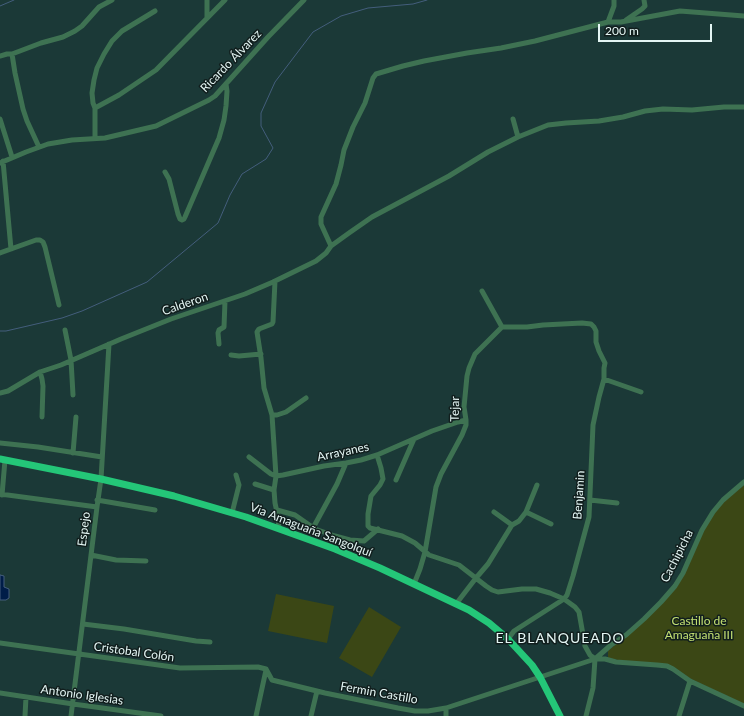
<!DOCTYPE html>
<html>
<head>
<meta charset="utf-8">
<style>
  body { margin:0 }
  #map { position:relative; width:744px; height:716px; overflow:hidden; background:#1b3937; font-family:Lato,sans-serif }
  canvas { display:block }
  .scale { position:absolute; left:598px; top:24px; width:114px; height:18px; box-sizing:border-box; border:2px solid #e4f6f4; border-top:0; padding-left:5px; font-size:12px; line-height:14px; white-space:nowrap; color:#e4f6f4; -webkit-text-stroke:3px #111e1d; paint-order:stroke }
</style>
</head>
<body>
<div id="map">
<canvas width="744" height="716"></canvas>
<div class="scale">200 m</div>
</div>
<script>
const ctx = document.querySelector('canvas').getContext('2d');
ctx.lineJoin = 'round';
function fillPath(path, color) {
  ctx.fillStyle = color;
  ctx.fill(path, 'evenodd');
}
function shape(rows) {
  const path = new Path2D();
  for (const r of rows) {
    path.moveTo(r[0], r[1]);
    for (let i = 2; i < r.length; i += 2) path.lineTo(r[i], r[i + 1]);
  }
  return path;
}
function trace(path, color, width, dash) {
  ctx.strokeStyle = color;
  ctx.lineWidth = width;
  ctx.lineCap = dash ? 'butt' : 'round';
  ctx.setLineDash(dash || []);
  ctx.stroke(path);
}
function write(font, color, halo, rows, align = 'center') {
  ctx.font = font + ' Lato,sans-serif';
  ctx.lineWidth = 3;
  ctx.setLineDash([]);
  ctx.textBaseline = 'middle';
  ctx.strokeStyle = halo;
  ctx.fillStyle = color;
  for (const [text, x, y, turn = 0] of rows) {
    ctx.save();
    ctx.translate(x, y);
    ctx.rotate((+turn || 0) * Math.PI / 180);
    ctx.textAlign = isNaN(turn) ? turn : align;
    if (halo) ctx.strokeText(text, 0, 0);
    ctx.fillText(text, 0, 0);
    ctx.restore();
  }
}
fillPath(shape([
  [744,485,744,704,691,679,675,668,618,660,608,658,608,651,628,634,676,586,703,530,714,513,724,501],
  [276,594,334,606,327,643,268,631],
  [369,607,401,627,372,677,339,658]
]), '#3b4715');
const water = shape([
  [0,575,4,576,4,587,9,589,9,598,6,600,0,600,0,575]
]);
fillPath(water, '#001d48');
trace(water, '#445e7c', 1);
trace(shape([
  [0,6,14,0],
  [0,331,6,331,62,318,82,311,147,282,218,223,230,195,242,174,266,159,273,148,261,126,261,113,275,82,313,32,341,16,368,8,413,4,427,0]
]), '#445e7c', 1);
trace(shape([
  [207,0,207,17],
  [626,20,642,9,645,6,644,0],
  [608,22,614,6,614,0],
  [0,56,7,54,12,54],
  [95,108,119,95,156,70,225,0],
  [0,119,12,157],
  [513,119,518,137],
  [95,138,95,108,93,103,92,93,94,80,97,68,104,54,112,41,122,31,155,11],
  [39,147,27,121,23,109,15,73,12,54,41,43,63,37,75,31,82,26,99,7,112,0],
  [3,161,11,249],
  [0,163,26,152,48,144,72,140,105,138,156,126,209,100,215,96,268,37,304,0],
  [165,172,169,179,178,214,180,219,182,220,184,219,185,217,219,138,224,120,226,106,227,91,226,84],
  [331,246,349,233,372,217,449,176,488,152,518,137,548,125,566,123,599,121,623,117,645,111,663,109,692,110,724,107,744,107],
  [0,253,36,240,40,240,43,242,45,247,59,305],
  [275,281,273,322,272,324,259,329,257,332,261,358,264,388,272,415,276,476,274,490,275,503,278,517,279,529],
  [482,291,502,327],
  [65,330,71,360,73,395],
  [219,344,218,333,219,330,224,327,225,301],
  [231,355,239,356,261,354],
  [40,372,42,379,43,386,42,417],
  [604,379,641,392],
  [0,393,8,391,40,372,61,365,121,339,171,319,245,294,273,282,316,261,326,253,331,246,321,224,321,217,336,184,341,165,344,150,353,127,365,103,373,78,376,74,403,66,424,61,467,53,501,48,535,41,608,22,621,22,680,11,744,16],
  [272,415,277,415,286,412,306,398],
  [0,443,38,447,102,457],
  [73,453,76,417],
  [377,455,381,468,383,479,380,485,371,496,368,514,368,526,370,528,402,536,415,543,429,555,459,565,486,586,492,590,498,592,522,589,536,589,550,593,564,599,575,607,579,612,585,646,590,655,595,659,605,659,616,662,657,665,667,666,673,669,690,681,744,706],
  [249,457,271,474,276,476,283,475,324,466,346,463,361,460,377,455,432,431,458,422,466,420],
  [396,480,414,439],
  [255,484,274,490],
  [0,494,97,507],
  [2,495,5,460],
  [97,500,155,510],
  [590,500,617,503],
  [277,510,295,515,315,529,335,536,350,540,364,541,378,529],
  [494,512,512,525],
  [526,512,551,524],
  [232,513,239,485,236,475],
  [313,528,337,484,346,463],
  [91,555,116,560,146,561],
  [414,584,420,569,425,552,436,487,441,474,462,435,466,425,466,420,464,407,467,376,469,368,475,354,502,327,527,327,543,325,582,323,591,324,594,327,596,331,596,342,599,351,605,363,604,368,604,379,599,397,593,425,589,517,573,576,567,595,564,599,514,631,508,639],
  [456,604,476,578,488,564,512,525,519,521,526,512,537,485],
  [83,624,124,629,196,641,210,642],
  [0,643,180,668,258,667,266,669],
  [266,669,272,680,325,693,398,708,415,711,428,711,446,708,595,659,611,645,626,635,644,619,661,602,675,586,683,573,702,530,713,512,723,500,744,482],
  [0,693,73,704,161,716],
  [25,716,26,697],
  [71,716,97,507,101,479,109,344],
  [256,716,266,670],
  [311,716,317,691],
  [446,716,446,708],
  [586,716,593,688,595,659],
  [679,716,690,681]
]), '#3e7252', 5);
trace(shape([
  [0,459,101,479,174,496,246,517,335,549,380,568,469,610,489,623,508,639,532,665,540,677,560,716]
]), '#24c678', 7);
write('12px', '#e4f6f4', '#111e1d', [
  ["Ricardo Álvarez",231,61,-46],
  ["Calderon",185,304,-19],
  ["Tejar",455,409,-89],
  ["Arrayanes",343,452,-12],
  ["Benjamin",579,495,-86],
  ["Espejo",84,529,-83],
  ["Via Amaguaña Sangolquí",311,530,21],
  ["Cachipicha",677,556,-63],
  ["Cristobal Colón",134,652,8],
  ["Fermin Castillo",379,693,10],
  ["Antonio Iglesias",82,695,8]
]);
write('12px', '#c3e072', '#111e1d', [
  ["Castillo de",699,621],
  ["Amaguaña III",699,635]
]);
ctx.letterSpacing = '1px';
write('14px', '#e4f6f4', '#111e1d', [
  ["EL BLANQUEADO",560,638]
]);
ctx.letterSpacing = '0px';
</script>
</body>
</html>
